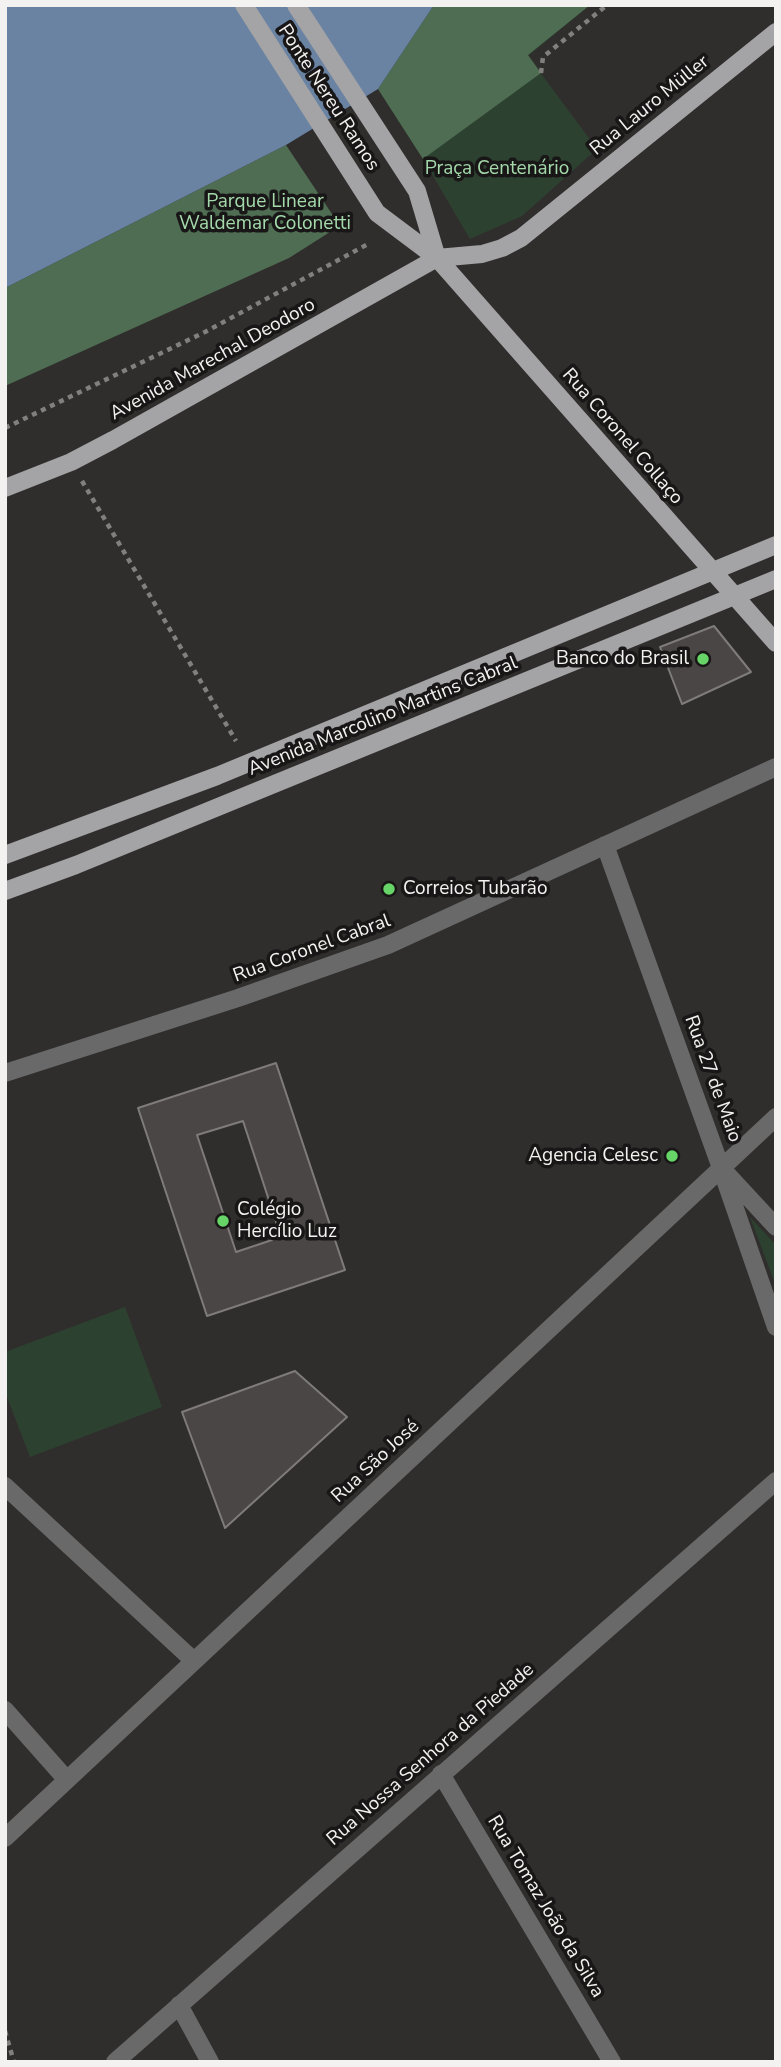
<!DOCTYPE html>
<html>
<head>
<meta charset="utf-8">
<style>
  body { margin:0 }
  #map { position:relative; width:781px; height:2067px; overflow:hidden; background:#302e2d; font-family:"Nunito Sans",sans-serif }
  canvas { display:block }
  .frame { position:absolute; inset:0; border:7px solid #f4f2f1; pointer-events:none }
</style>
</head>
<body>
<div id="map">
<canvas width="781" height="2067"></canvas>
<div class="frame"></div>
</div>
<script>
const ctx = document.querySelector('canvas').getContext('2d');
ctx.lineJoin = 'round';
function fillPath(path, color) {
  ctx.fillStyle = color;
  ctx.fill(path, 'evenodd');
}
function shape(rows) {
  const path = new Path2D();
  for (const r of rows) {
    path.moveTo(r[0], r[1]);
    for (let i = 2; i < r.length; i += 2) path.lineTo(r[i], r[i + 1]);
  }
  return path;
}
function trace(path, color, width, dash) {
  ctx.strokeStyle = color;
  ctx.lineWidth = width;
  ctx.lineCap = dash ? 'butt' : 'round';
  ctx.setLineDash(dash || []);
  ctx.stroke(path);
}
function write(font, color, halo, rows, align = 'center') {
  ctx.font = font + ' "Nunito Sans",sans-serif';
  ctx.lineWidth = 7;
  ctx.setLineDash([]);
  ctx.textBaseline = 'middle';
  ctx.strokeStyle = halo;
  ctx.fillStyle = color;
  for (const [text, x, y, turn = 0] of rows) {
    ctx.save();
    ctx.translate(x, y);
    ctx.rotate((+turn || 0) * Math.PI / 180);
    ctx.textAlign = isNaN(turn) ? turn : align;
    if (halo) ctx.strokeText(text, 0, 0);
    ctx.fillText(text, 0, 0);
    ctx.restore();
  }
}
fillPath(shape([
  [434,5,590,5,528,56,597,149,522,216,470,239,423,159,378,89],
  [750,1217,776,1245,776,1286],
  [125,1307,162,1407,30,1457,5,1392,5,1352]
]), '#2d4130');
fillPath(shape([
  [434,5,590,5,528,55,541,73,423,159,378,89],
  [286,145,336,220,330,232,289,258,5,386,5,288]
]), '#4e6d52');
fillPath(shape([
  [5,5,434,5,378,89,286,145,5,288]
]), '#6a83a2');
const building = shape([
  [714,626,751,672,682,704,660,647,714,626],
  [276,1063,345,1270,207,1316,138,1108,276,1063],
  [243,1121,281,1237,236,1252,197,1135,243,1121],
  [295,1371,347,1417,225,1528,182,1412,295,1371]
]);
fillPath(building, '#494645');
trace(building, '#7e7b7a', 2);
trace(shape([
  [541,73,543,57,607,5],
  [5,428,205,332,368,244],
  [82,481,236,741],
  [5,2031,14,2062]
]), '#82807f', 4.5, [5, 5]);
trace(shape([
  [605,845,721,1168,776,1327],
  [5,1073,238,998,388,945,776,767],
  [726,1173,776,1227],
  [5,1486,194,1661],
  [5,1710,67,1780],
  [441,1774,612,2062],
  [5,1838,776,1117],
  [179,2005,210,2062],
  [115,2062,776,1481]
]), '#69696a', 18);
trace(shape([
  [244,5,377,213,437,258,776,643],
  [296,5,417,191,437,258],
  [5,488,71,462,113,440,437,258,482,254,502,248,521,238,776,32],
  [5,855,217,776,776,545],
  [5,891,76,865,776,579]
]), '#a4a3a5', 18);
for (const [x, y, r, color] of [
  [703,659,7,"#66d466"],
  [389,889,7,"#66d466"],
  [672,1156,7,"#66d466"],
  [223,1221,7,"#66d466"]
]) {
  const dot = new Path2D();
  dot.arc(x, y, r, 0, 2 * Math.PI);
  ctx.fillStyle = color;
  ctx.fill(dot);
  trace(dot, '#181616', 2.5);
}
write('19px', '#f4f2f1', '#181616', [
  ["Ponte Nereu Ramos",328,98,57],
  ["Rua Lauro Müller",650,106,-39],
  ["Avenida Marechal Deodoro",213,360,-29],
  ["Rua Coronel Collaço",622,437,49],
  ["Avenida Marcolino Martins Cabral",383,717,-22],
  ["Rua Coronel Cabral",312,949,-20],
  ["Rua 27 de Maio",712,1079,70],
  ["Rua São José",376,1462,-43],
  ["Rua Nossa Senhora da Piedade",431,1755,-41],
  ["Rua Tomaz João da Silva",545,1907,59]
]);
write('19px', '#a4daab', '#181616', [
  ["Praça Centenário",497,169],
  ["Parque Linear",265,202],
  ["Waldemar Colonetti",265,224]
]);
write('19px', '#f4f2f1', '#181616', [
  ["Banco do Brasil",689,659],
  ["Correios Tubarão",403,889,"left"],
  ["Agencia Celesc",658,1156],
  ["Colégio",237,1210,"left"],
  ["Hercílio Luz",237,1232,"left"]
], 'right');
</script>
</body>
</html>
